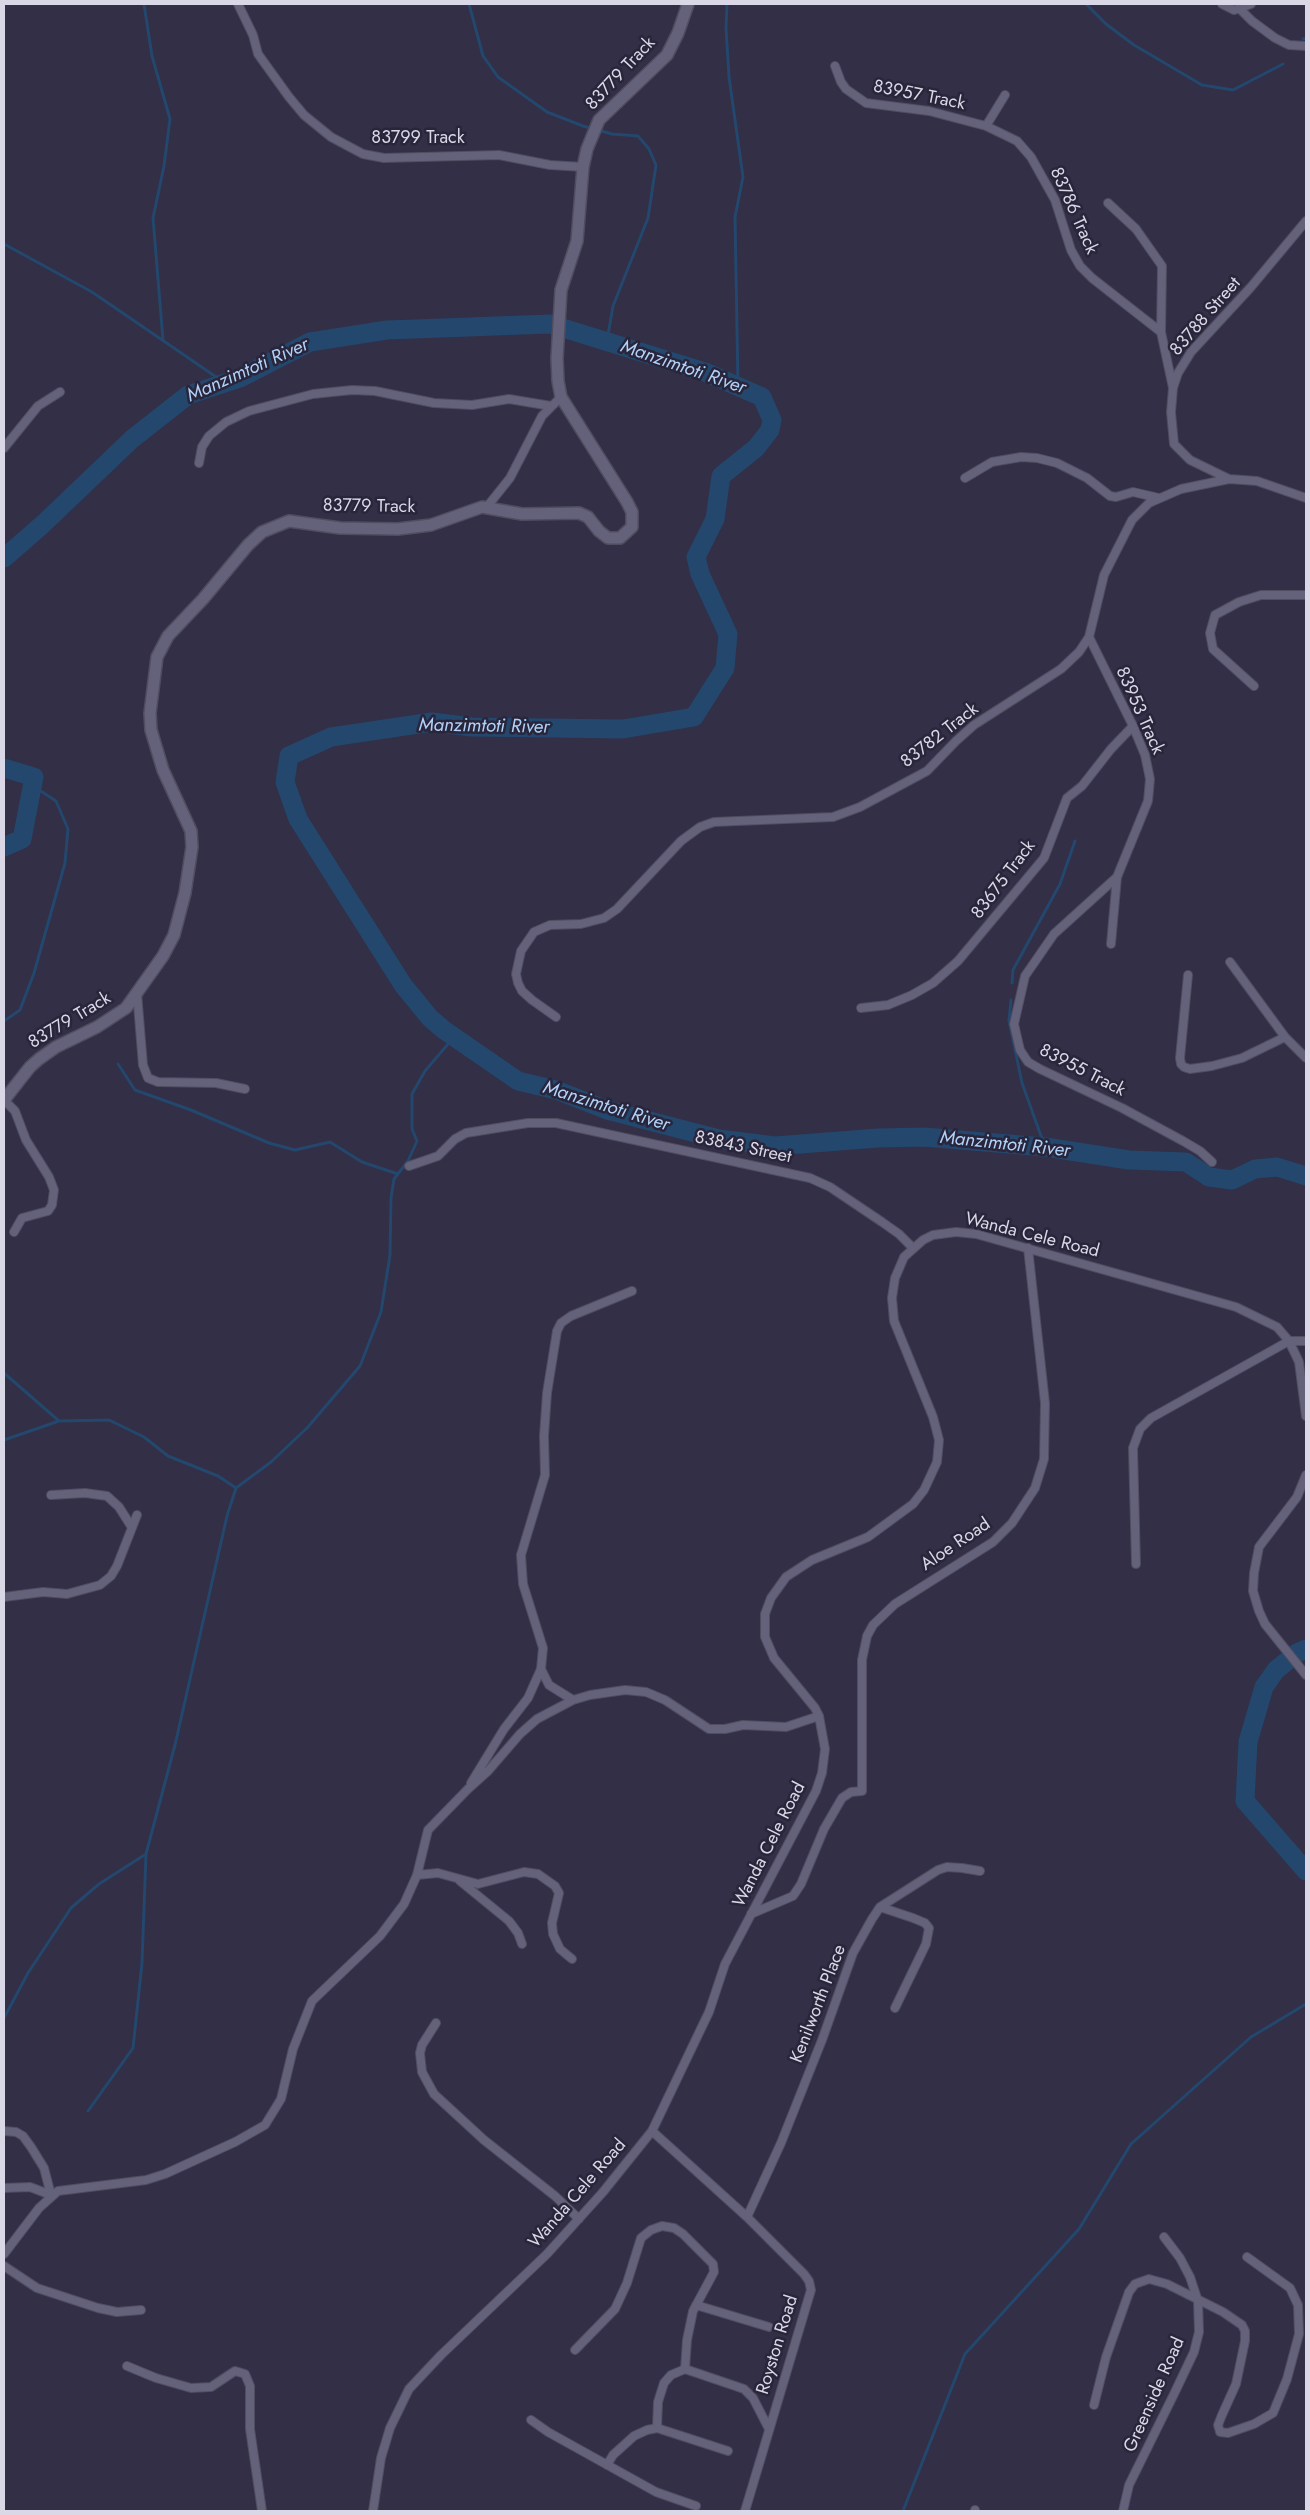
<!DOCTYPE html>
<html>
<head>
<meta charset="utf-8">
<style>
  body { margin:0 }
  #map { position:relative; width:1310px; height:2515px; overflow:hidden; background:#322f46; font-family:Jost,sans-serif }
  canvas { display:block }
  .frame { position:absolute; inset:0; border:5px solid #dad8e7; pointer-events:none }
</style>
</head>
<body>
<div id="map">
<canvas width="1310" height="2515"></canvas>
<div class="frame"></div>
</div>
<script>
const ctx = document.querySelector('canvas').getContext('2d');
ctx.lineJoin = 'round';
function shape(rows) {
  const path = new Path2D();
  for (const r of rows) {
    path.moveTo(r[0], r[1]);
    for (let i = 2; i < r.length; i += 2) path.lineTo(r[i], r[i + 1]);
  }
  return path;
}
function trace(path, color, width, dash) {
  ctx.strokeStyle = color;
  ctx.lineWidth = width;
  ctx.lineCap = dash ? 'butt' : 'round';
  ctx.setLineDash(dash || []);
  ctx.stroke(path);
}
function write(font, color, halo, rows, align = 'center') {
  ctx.font = font + ' Jost,sans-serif';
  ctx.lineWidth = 5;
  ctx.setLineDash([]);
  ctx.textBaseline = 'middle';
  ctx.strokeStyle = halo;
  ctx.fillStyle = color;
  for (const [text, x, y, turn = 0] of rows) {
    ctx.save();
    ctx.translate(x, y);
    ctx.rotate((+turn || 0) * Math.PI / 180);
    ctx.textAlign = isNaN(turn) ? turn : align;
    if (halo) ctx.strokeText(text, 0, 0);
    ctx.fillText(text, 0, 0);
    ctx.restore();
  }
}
trace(shape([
  [144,4,152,56,170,119,164,166,153,218,163,340],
  [469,4,483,56,498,77,547,112,583,126,612,134,638,136,649,149,656,165,648,218,613,306,607,341],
  [727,4,726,28,729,77,743,177,735,217,738,386],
  [1086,4,1106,24,1134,45,1202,85,1233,90,1283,64],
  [1303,39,1306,38],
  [4,244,92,292,225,383],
  [1012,983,1013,970,1060,884,1075,841],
  [1011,1000,1009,1021,1022,1083,1045,1147],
  [4,1021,20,1010,34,973,65,863,68,829,56,801,33,786],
  [118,1064,135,1090,191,1110,269,1143,295,1150,330,1142,362,1162,398,1174],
  [4,1373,59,1421],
  [4,1440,59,1421,109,1420,144,1437,168,1456,218,1476,236,1488],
  [4,2018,28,1973,71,1908,99,1884,146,1854],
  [88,2111,133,2048,142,1963,146,1854,175,1745,227,1516,236,1488,271,1462,307,1428,360,1366,381,1312,390,1255,391,1198,394,1179,408,1161,417,1141,412,1129,412,1094,425,1071,454,1037],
  [903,2511,965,2354,1079,2229,1131,2144,1251,2037,1306,2004]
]), '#24476d', 3);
trace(shape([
  [4,558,42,525,132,439,188,395,240,378,310,342,387,330,550,324,705,372,762,397,772,420,770,430,756,448,721,476,715,519,696,557,700,574,728,634,725,668,694,717,623,729,472,727,432,722,331,737,289,756,285,782,298,819,403,985,430,1018,444,1030,518,1081,556,1090,607,1110,719,1139,775,1146,878,1138,924,1137,1045,1147,1129,1160,1186,1162,1209,1177,1232,1180,1255,1169,1277,1167,1306,1176],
  [4,768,34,777,22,839,4,847],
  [1306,1649,1297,1653,1276,1670,1264,1687,1248,1742,1245,1801,1306,1871]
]), '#24476d', 19);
const street = shape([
  [238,4,253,35,258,54,289,97,304,115,331,137,363,154,384,158,499,155,550,165,583,167],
  [1222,4,1234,10,1251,4],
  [1240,9,1252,21,1275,38,1289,45,1306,46],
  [835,66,841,82,846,89,866,103,929,111,986,126],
  [1005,95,986,126,1017,141,1031,157,1055,200,1071,250,1080,266,1092,278,1161,332],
  [1108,203,1136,229,1162,266,1161,332,1173,388],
  [4,448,38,406,60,392],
  [199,463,202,447,209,436,226,422,249,411,313,394,352,390,375,391,434,403,472,405,509,399,551,406],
  [965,478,992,462,1021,457,1037,458,1057,463,1087,478,1110,496,1116,497,1133,492,1159,498],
  [1229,479,1190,460,1174,444,1171,412,1173,388,1178,373,1191,352,1251,287,1306,221],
  [486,508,510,478,542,416,561,397],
  [1089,637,1133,726,1145,755,1150,779,1148,801,1117,877,1111,944],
  [1254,686,1213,649,1210,633,1215,615,1239,602,1261,595,1306,595],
  [1117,877,1054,934,1025,976,1014,1024,1020,1050,1028,1062,1040,1069,1122,1108,1183,1141,1200,1151,1212,1162],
  [1230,962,1285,1037,1306,1058],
  [1188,975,1180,1058,1181,1064,1184,1067,1190,1069,1212,1066,1242,1058,1285,1037],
  [137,993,143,1065,148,1078,158,1082,216,1083,245,1089],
  [861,1008,888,1005,912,995,933,983,958,961,1044,858,1067,798,1082,786,1111,749,1133,726],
  [556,1017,532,1000,522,991,518,983,516,974,521,951,534,932,550,925,581,924,604,918,617,909,681,841,700,827,714,822,833,817,860,807,927,771,956,741,974,725,1061,669,1079,652,1089,637,1104,575,1132,520,1149,503,1181,489,1229,479,1257,481,1306,498],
  [4,1100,15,1111,26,1140,49,1177,54,1190,52,1205,48,1211,22,1218,14,1232],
  [409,1166,438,1156,455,1139,466,1133,528,1123,556,1123,810,1178,830,1187,882,1222,899,1234,913,1248],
  [1306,1475,1297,1497,1259,1547,1254,1573,1253,1591,1259,1611,1265,1624,1306,1675],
  [51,1495,85,1493,107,1496,119,1507,131,1526],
  [1136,1564,1133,1448,1140,1429,1151,1418,1289,1341,1306,1341],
  [4,1597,43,1592,67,1594,100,1585,111,1576,117,1566,137,1515],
  [541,1669,549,1685,573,1700],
  [471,1783,504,1729,528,1698,541,1669,543,1648,523,1584,521,1555,545,1475,544,1436,547,1393,557,1331,561,1323,571,1316,632,1291],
  [417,1875,438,1873,478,1884,524,1872,538,1874,555,1886,559,1893,552,1923,553,1934,560,1949,572,1959],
  [460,1881,509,1921,518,1933,522,1944],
  [880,1907,913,1918,925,1923,929,1928,926,1944,895,2008],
  [751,1914,793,1896,801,1884,824,1829,842,1798,851,1792,862,1791,862,1660,867,1636,873,1625,895,1604,993,1542,1012,1523,1035,1488,1044,1459,1045,1403,1028,1248],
  [436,2023,422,2045,420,2053,422,2072,434,2094,484,2140,555,2196,579,2219],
  [4,2131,16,2132,23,2136,31,2147,44,2168,51,2195],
  [652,2131,747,2217,804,2274,809,2281,811,2290,745,2511],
  [4,2188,30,2187,51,2195],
  [747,2217,781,2143,822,2040,853,1953,872,1919,880,1907,938,1870,947,1867,962,1868,980,1871],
  [4,2254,39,2208,58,2191,146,2180,165,2174,235,2142,265,2125,281,2099,293,2049,312,2001,380,1936,404,1904,417,1875,428,1830,468,1789,488,1771,520,1734,537,1719,573,1700,590,1695,625,1690,646,1692,665,1700,709,1729,725,1729,743,1725,786,1727,819,1716],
  [4,2266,37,2288,98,2308,117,2312,141,2310],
  [696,2305,769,2327],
  [575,2350,615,2309,627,2283,641,2238,651,2230,662,2226,674,2228,683,2234,713,2264,714,2272,693,2311,687,2340,685,2369],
  [127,2366,156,2378,191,2388,211,2387,235,2371,245,2374,250,2386,250,2429,262,2511],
  [1094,2405,1106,2357,1129,2292,1135,2284,1149,2279,1167,2284,1223,2312,1242,2325,1245,2331,1245,2341,1236,2384,1222,2415,1218,2425,1220,2432,1228,2433,1254,2424,1273,2413,1287,2379,1299,2334,1298,2305,1290,2288,1247,2257],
  [531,2420,548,2432,656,2492,696,2506],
  [657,2428,658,2402,664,2383,671,2375,685,2369,744,2389,753,2398,769,2429],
  [607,2465,613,2455,634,2436,647,2430,657,2428,728,2451],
  [373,2511,381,2458,390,2428,409,2389,441,2355,547,2254,603,2192,652,2131,709,2012,725,1964,816,1791,822,1773,825,1749,819,1716,815,1708,774,1658,765,1637,765,1614,771,1598,786,1577,812,1560,868,1537,913,1504,924,1490,937,1462,939,1440,933,1417,894,1321,892,1298,895,1278,904,1257,923,1240,933,1235,956,1232,976,1234,1236,1307,1277,1327,1289,1341,1299,1362,1306,1416],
  [975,2511,975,2510],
  [1123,2511,1129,2485,1174,2394,1194,2352,1199,2332,1198,2301,1190,2277,1180,2258,1164,2237]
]);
const secondary = shape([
  [4,1100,30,1067,39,1059,56,1047,97,1027,126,1008,163,956,174,935,185,893,192,847,191,831,163,770,151,730,150,713,157,657,168,636,203,599,248,545,262,532,289,521,340,528,398,529,431,525,482,507,522,514,579,513,588,517,599,531,608,538,620,538,632,527,632,512,627,502,561,397,558,381,557,358,561,290,577,241,583,167,587,149,599,120,667,55,678,33,688,4]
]);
trace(street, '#504d60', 10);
trace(secondary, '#504d60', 14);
trace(street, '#64617b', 8);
trace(secondary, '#64617b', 11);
write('18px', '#dad8e7', '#29253b', [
  ["83779 Track",621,74,-47],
  ["83957 Track",919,96,11],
  ["83799 Track",418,139],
  ["83786 Track",1073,211,66],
  ["83788 Street",1206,317,-49],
  ["83779 Track",369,507,1],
  ["83953 Track",1139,711,66],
  ["83782 Track",940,736,-38],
  ["83675 Track",1004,880,-53],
  ["83779 Track",70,1021,-31],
  ["83955 Track",1082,1071,27],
  ["83843 Street",743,1148,12],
  ["Wanda Cele Road",1032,1236,14],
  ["Aloe Road",956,1545,-34],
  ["Wanda Cele Road",770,1845,-63],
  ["Kenilworth Place",819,2004,-69],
  ["Wanda Cele Road",578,2194,-49],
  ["Royston Road",778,2345,-73],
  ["Greenside Road",1155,2395,-66]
]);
write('italic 19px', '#b1d2f8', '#29253b', [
  ["Manzimtoti River",683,368,19],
  ["Manzimtoti River",248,371,-24],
  ["Manzimtoti River",484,727,1],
  ["Manzimtoti River",606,1107,17],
  ["Manzimtoti River",1005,1145,6]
]);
</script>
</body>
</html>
